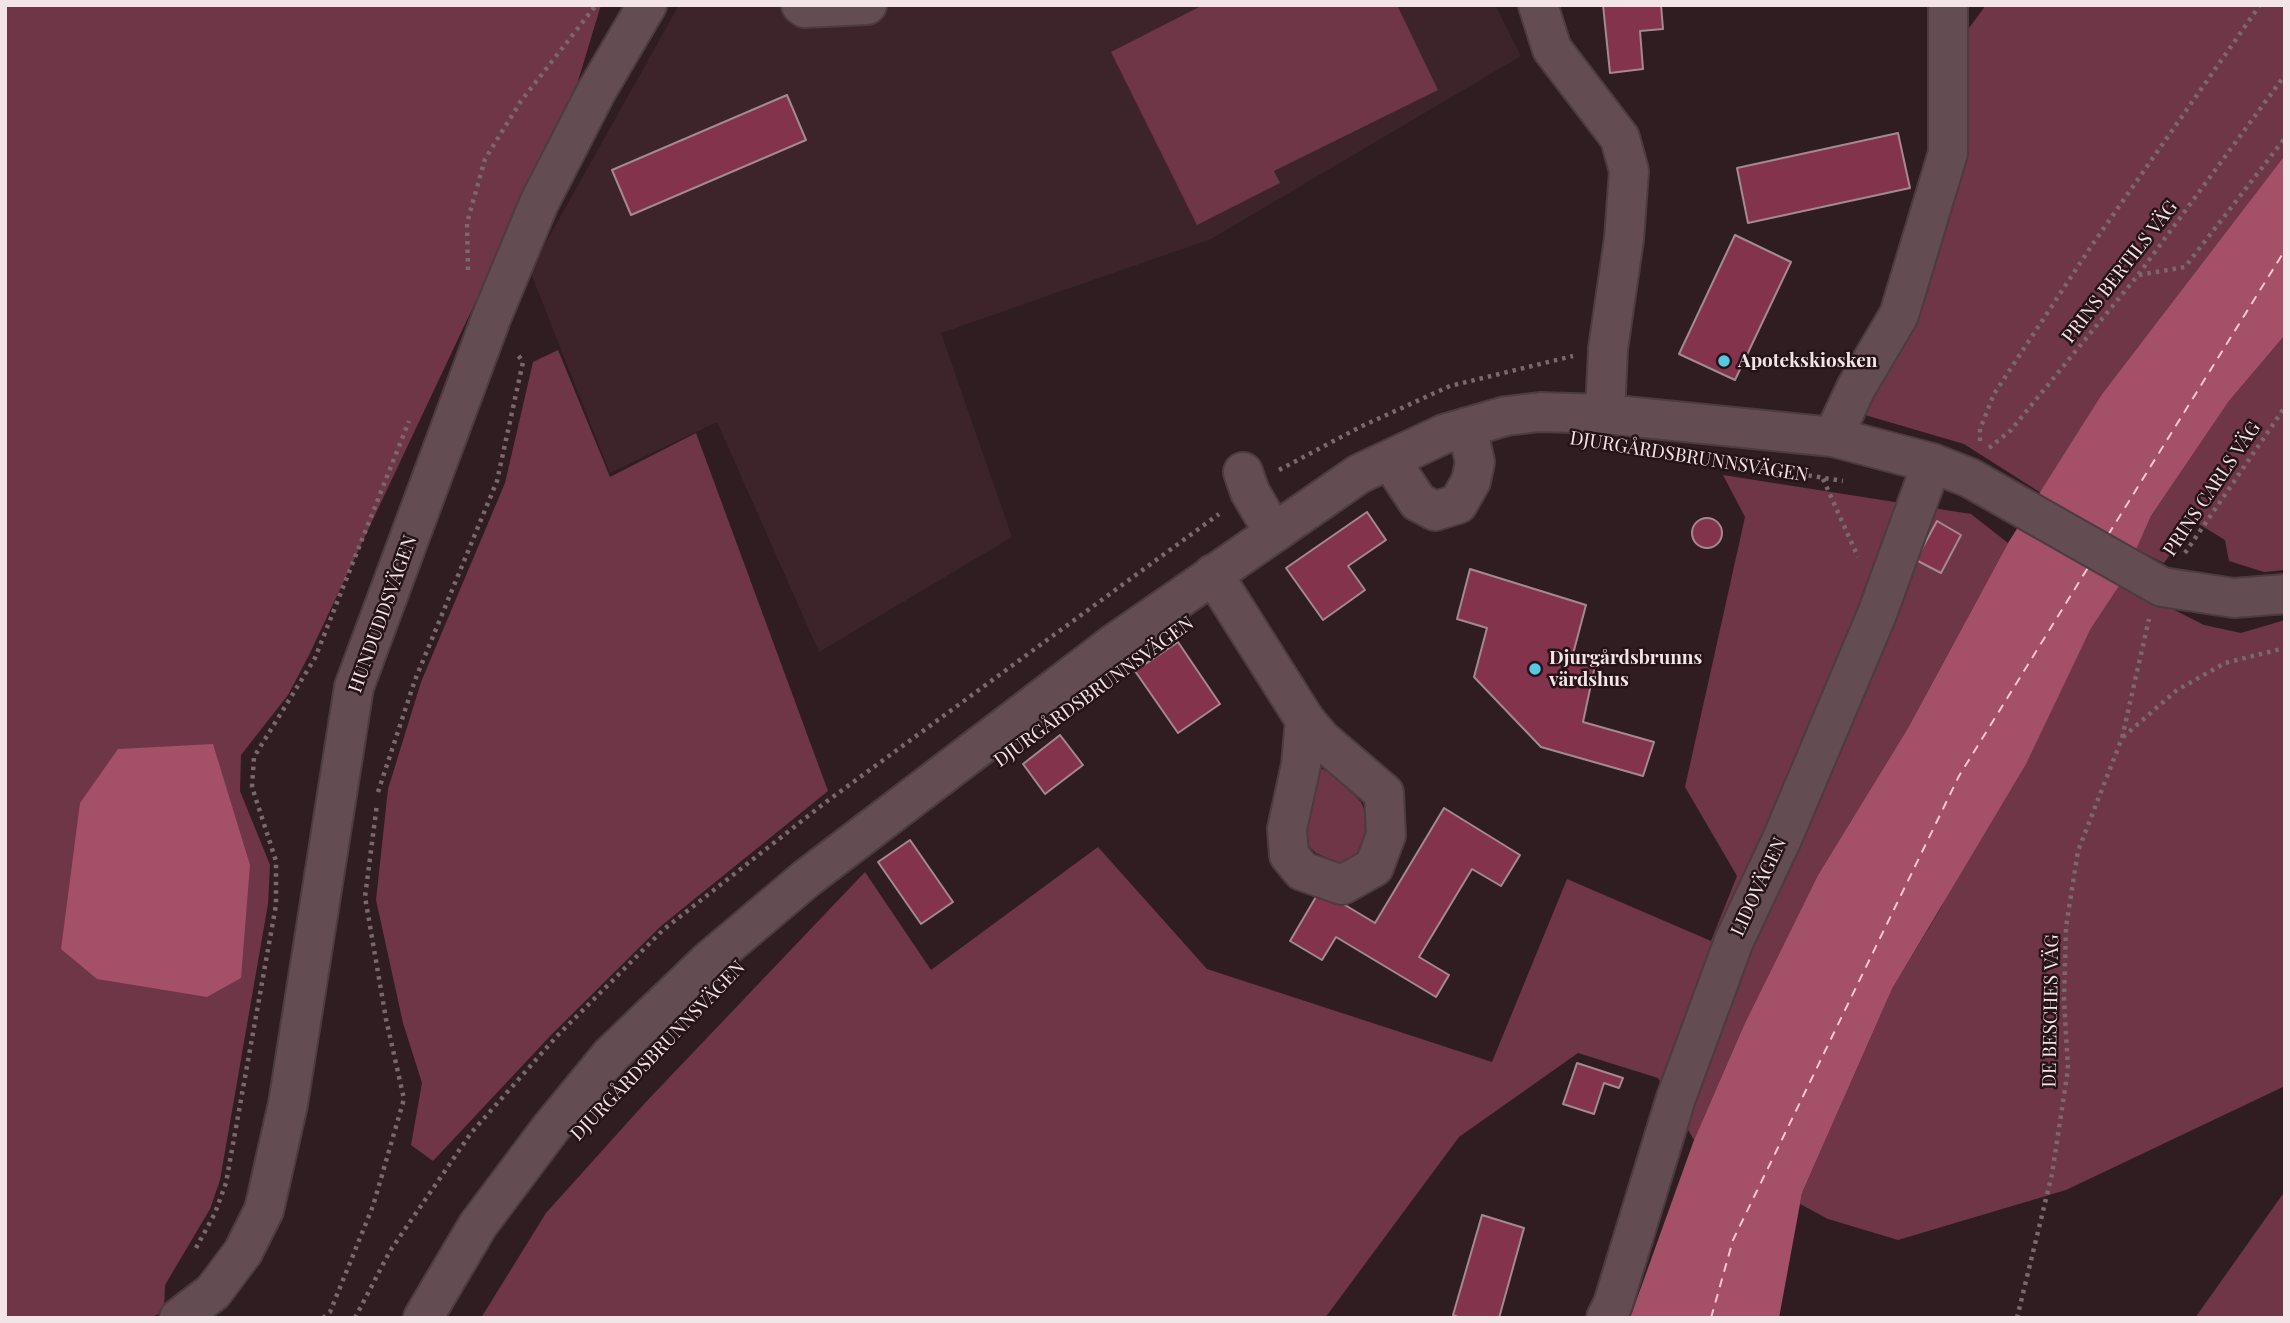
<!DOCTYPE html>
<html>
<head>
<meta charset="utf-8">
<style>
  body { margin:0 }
  #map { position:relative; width:2290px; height:1323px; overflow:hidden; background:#301d22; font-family:"Playfair Display",serif }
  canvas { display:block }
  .frame { position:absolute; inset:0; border:7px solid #f2e4e7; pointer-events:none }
</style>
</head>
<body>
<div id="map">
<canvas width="2290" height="1323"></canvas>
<div class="frame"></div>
</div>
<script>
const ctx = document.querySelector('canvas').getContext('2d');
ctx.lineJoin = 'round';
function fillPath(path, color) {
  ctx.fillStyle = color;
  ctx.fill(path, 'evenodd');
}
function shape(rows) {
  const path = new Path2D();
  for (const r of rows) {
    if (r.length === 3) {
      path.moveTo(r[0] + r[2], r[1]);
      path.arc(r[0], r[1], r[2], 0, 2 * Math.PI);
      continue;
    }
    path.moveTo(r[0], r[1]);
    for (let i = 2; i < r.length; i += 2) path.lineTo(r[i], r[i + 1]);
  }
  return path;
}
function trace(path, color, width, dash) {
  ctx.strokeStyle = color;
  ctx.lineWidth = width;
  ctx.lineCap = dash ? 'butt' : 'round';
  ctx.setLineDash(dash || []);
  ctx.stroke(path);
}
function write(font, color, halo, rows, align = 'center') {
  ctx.font = font + ' "Playfair Display",serif';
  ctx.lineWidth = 5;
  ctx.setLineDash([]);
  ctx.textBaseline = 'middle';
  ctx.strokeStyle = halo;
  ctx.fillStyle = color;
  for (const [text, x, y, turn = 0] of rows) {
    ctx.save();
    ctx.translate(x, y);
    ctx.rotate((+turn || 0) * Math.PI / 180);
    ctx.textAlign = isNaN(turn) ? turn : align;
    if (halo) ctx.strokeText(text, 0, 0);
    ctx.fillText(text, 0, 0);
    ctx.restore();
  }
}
fillPath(shape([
  [679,5,1495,5,1521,56,1211,239,941,333,1012,537,819,652,717,422,610,473,530,271]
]), '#3d232a');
fillPath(shape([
  [5,5,601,5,575,91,309,655,288,695,241,755,240,791,270,865,268,904,220,1180,210,1209,165,1285,164,1311,151,1318,5,1318],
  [1203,5,1397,5,1438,90,1274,171,1280,183,1197,225,1111,52],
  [1986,5,2285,5,2285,155,2102,394,2041,493,1964,444,1865,415,1921,301,1961,39],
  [2285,335,2285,570,2264,572,2229,561,2225,540,2194,521,2164,563,2136,549,2151,516,2229,401],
  [558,350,610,477,696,433,828,791,661,926,552,1034,433,1161,411,1145,422,1083,403,1023,376,900,388,789,421,682,505,483,533,362],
  [1723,475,1971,514,2008,543,1908,728,1818,875,1744,1025,1694,1140,1658,1078,1578,1053,1459,1137,1325,1318,481,1318,546,1213,645,1103,865,872,931,970,1098,847,1207,969,1492,1062,1567,879,1711,941,1737,876,1685,787,1745,517],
  [2121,583,2204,625,2241,633,2285,620,2285,1086,2066,1190,1898,1240,1828,1219,1800,1204,1802,1193,1892,989,1939,911,2090,630],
  [1320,768,1333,774,1361,802,1369,821,1361,856,1341,864,1316,853,1305,843,1310,772],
  [2285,1191,2285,1318,2195,1318]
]), '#6e3646');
fillPath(shape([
  [2285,155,2285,335,2229,401,2151,516,2121,583,2090,630,2026,764,1892,989,1802,1193,1779,1318,1630,1318,1694,1140,1744,1025,1818,875,1908,728,2008,543,2102,394],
  [213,744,250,865,241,978,207,997,97,979,61,949,80,803,118,749]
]), '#a35068');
trace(shape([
  [2108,535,2285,250],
  [1711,1318,1733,1240,1959,776,2089,566]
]), '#f7c6d1', 2, [9, 7]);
const building = shape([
  [1603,5,1661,5,1663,29,1640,31,1643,69,1610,73,1603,5],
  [787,95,806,140,631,215,612,170,787,95],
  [1898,133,1910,188,1748,223,1737,168,1898,133],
  [1735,235,1791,262,1735,380,1679,354,1735,235],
  [1367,512,1386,540,1348,566,1365,590,1323,620,1286,568,1367,512],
  [1707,533,15],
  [1937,521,1961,535,1941,573,1916,560,1937,521],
  [1470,569,1586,605,1573,654,1596,661,1583,722,1654,742,1643,776,1541,747,1474,677,1487,628,1457,619,1470,569],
  [1178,642,1220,704,1178,733,1135,671,1178,642],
  [1060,735,1083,765,1045,794,1023,764,1060,735],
  [1444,808,1520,855,1501,886,1472,869,1419,957,1449,975,1436,997,1336,937,1322,960,1290,941,1320,890,1375,923,1444,808],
  [910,840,953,902,921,924,878,862,910,840],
  [1577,1063,1623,1078,1619,1088,1604,1083,1594,1114,1563,1104,1577,1063],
  [1482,1215,1524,1228,1499,1318,1460,1318,1453,1315,1482,1215]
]);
fillPath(building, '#84334d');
trace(building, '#a38a90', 2);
const minor = shape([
  [801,5,805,8,867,5],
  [1538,5,1552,49,1620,138,1629,171,1624,239,1608,349,1605,414],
  [1833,437,1856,388,1899,315,1948,153,1948,5],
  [1390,460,1418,502,1435,511,1458,504,1471,481,1475,462,1467,427],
  [1243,472,1250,492,1274,533],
  [1213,574,1305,720,1301,765,1287,829,1289,855,1302,871,1342,885,1374,867,1386,835,1384,793,1322,740,1305,720],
  [179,1318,213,1292,243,1252,264,1210,288,1104,354,687,492,316,539,203,596,92,647,5],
  [423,1318,478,1225,550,1129,610,1056,711,959,807,878,1115,643,1359,474,1444,434,1506,416,1540,412,1605,414,1833,437,1932,463,1970,478,2162,587,2234,598,2285,594],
  [1606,1318,1613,1304,1676,1098,1734,941,1782,839,1877,614,1932,463]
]);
trace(minor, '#4c3b40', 42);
trace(shape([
  [468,270,467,223,485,159,521,101,596,5],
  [2139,275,2185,267,2285,138],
  [1980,441,1980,429,1994,394,2092,245,2260,5],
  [1989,448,2011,430,2138,275,2285,75],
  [1279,470,1360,427,1450,386,1573,356],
  [1800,474,1843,481],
  [1823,479,1858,557],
  [2185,553,2285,407],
  [2123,737,2177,690,2225,663,2285,648],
  [378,792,415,680,497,481,523,362,518,355],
  [196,1248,215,1213,226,1183,276,905,276,861,252,787,254,757,315,658,409,421],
  [323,1318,330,1312,373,1206,404,1099,386,1019,365,897,377,804],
  [355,1318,390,1251,471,1133,557,1036,663,930,826,802,1219,514],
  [2017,1318,2052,1174,2068,1069,2064,999,2066,927,2078,851,2122,738,2149,619]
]), '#79686c', 4.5, [3.5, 5]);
trace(minor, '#634c52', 38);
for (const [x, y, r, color] of [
  [1724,361,7,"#56c9e0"],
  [1535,669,7,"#56c9e0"]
]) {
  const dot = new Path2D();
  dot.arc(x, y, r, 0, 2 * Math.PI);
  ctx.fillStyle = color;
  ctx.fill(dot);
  trace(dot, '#261318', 2.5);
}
write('19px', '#f2e4e7', '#261318', [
  ["PRINS BERTILS VÄG",2120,272,-52],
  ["DJURGÅRDSBRUNNSVÄGEN",1689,457,9],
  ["PRINS CARLS VÄG",2212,489,-56],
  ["HUNDUDDSVÄGEN",383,614,-70],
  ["DJURGÅRDSBRUNNSVÄGEN",1094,692,-36],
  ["LIDOVÄGEN",1759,887,-65],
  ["DE BESCHES VÄG",2051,1011,-89],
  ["DJURGÅRDSBRUNNSVÄGEN",658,1051,-46]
]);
write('bold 19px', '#f2e4e7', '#261318', [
  ["Apotekskiosken",1738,361],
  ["Djurgårdsbrunns",1549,658],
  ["värdshus",1549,680]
], 'left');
</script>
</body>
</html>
